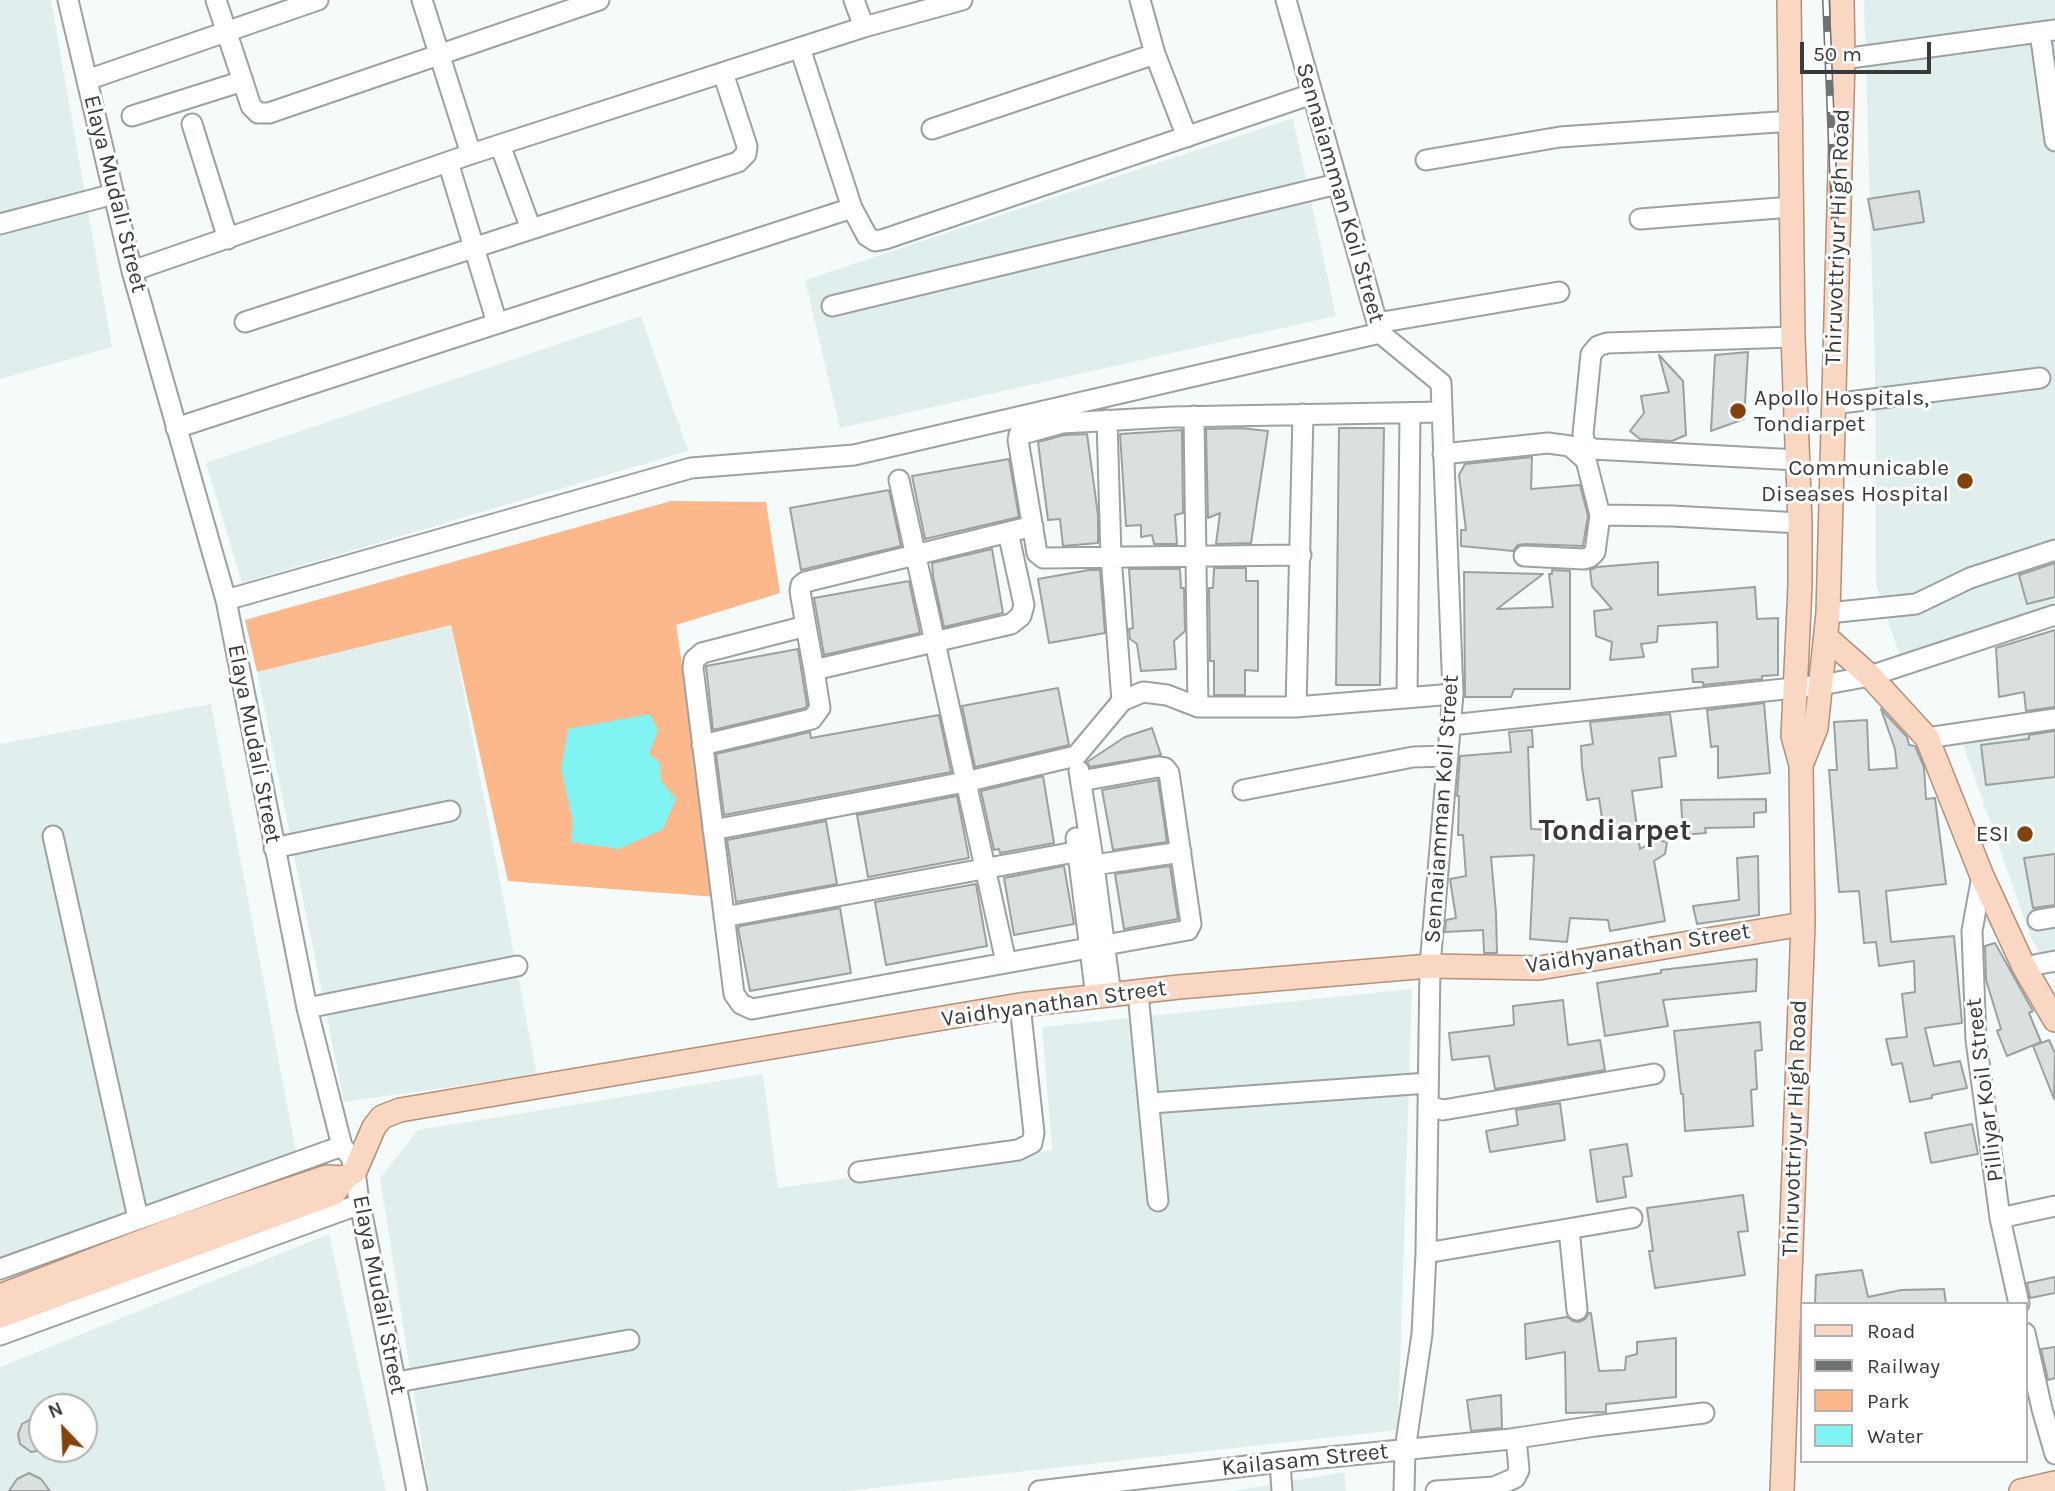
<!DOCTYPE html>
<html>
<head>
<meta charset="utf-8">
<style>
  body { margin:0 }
  #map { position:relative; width:2055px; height:1491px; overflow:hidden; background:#f5fbfb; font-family:Karla,sans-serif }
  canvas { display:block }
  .legend { position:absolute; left:1800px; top:1302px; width:228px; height:161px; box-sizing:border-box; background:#fff; border:2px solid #b0b1b1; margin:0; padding:9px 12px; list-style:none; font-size:21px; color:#393b3b }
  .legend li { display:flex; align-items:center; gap:14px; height:35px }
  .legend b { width:35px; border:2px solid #b0b1b1 }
  .north { position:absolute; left:28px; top:1393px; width:70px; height:70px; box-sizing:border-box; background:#fff; border:2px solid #b0b1b1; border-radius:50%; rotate:337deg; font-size:19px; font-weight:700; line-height:28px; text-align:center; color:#393b3b }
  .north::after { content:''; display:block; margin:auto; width:24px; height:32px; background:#83420c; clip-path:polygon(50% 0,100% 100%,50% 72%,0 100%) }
  .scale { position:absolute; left:1800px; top:42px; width:131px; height:32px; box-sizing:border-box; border:4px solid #393b3b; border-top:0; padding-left:9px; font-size:21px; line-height:24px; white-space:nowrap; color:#393b3b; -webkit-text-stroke:5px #fff; paint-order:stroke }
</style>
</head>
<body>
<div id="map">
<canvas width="2055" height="1491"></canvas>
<ul class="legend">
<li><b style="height:9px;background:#fad7c2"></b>Road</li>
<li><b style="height:9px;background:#6f7272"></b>Railway</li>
<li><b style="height:19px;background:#fcb78a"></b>Park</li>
<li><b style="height:19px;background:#7ff4f3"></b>Water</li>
</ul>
<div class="north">N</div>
<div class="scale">50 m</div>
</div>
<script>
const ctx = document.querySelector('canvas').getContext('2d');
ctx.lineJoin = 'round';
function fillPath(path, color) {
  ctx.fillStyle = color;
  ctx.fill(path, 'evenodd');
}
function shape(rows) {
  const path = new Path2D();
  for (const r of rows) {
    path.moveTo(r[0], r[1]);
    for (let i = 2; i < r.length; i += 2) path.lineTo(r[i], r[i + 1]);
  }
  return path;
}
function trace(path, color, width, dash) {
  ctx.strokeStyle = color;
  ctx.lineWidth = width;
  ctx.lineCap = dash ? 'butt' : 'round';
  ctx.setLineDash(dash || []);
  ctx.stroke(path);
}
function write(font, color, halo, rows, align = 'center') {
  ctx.font = font + ' Karla,sans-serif';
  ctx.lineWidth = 6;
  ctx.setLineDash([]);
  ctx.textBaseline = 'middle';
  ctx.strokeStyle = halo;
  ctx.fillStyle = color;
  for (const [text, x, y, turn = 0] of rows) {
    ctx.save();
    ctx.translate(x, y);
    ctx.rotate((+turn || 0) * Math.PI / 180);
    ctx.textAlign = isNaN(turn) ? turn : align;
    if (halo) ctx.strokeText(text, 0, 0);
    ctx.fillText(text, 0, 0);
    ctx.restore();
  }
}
fillPath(shape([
  [0,0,51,0,112,347,0,379],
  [1864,0,2055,0,2055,611,1899,654,1876,585,1875,376],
  [1293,118,1336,316,840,428,805,280],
  [641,316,688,451,242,583,206,463],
  [451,625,537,1075,344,1102,257,672],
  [211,704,296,1152,0,1287,0,744],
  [2055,718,2055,978,2031,938,1958,730],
  [1412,989,1398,1430,846,1491,429,1491,380,1178,418,1130,763,1074,778,1188,1052,1150,1042,1027],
  [329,1234,386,1491,0,1491,0,1367],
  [42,1407,84,1407,84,1449,42,1449],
  [1344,1472,1346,1491,1233,1491]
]), '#e0efee');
fillPath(shape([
  [671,501,766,502,780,593,676,625,717,897,508,881,451,625,257,672,245,620]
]), '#fcb78a');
fillPath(shape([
  [650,714,658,731,649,754,660,763,661,781,676,799,663,829,619,849,571,842,573,822,561,769,568,729]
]), '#7ff4f3');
const building = shape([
  [1919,191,1924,222,1874,230,1868,199,1919,191],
  [1748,352,1744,419,1711,431,1715,355,1748,352],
  [1659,355,1683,381,1686,435,1672,441,1640,439,1630,431,1644,413,1641,396,1669,392,1659,355],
  [1241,428,1268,431,1251,543,1216,544,1220,513,1208,518,1206,429,1241,428],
  [1339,428,1384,428,1380,685,1336,685,1339,428],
  [1182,430,1183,513,1175,515,1177,544,1154,544,1152,535,1141,537,1141,525,1126,526,1120,434,1182,430],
  [1087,434,1098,515,1098,543,1063,546,1060,519,1048,520,1038,442,1064,435,1087,434],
  [1532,457,1531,489,1580,485,1588,516,1583,546,1525,544,1518,545,1513,551,1461,546,1461,530,1466,530,1459,475,1465,464,1532,457],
  [1009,459,1019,517,925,539,912,476,1009,459],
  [889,490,901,546,801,570,790,508,889,490],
  [992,549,1003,613,944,627,933,576,932,563,992,549],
  [1658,562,1658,595,1755,587,1757,619,1778,618,1778,675,1762,676,1762,679,1703,685,1703,682,1693,682,1692,669,1718,667,1717,622,1658,626,1657,642,1641,644,1644,657,1610,660,1612,642,1596,636,1594,611,1612,609,1592,586,1590,570,1597,567,1658,562],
  [2055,563,2055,597,2027,604,2019,575,2055,563],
  [1214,568,1246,568,1246,581,1258,581,1258,671,1245,670,1245,695,1214,695,1214,661,1210,661,1209,588,1213,588,1214,568],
  [1129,569,1180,569,1181,588,1184,588,1185,631,1174,641,1176,669,1141,671,1137,644,1130,639,1129,629,1133,628,1129,569],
  [1089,570,1100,570,1105,633,1049,643,1038,579,1089,570],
  [1552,570,1570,571,1570,689,1514,689,1511,697,1465,697,1464,572,1543,574,1497,609,1553,607,1549,574,1552,574,1552,570],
  [909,581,920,633,824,655,814,598,909,581],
  [2055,630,2055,707,2026,711,2024,692,1999,697,1996,648,2055,630],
  [798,649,807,705,805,708,713,730,706,666,798,649],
  [1058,688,1069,745,975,767,962,706,1058,688],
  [1764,703,1770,773,1718,778,1718,746,1711,747,1707,710,1764,703],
  [1881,709,1907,737,1909,745,1915,746,1924,767,1926,799,1935,798,1946,884,1886,891,1891,942,1954,936,1962,1023,1925,1028,1934,1066,1960,1061,1967,1088,1932,1095,1932,1098,1910,1102,1902,1063,1892,1065,1886,1039,1907,1037,1902,994,1915,992,1914,961,1879,966,1876,942,1864,943,1859,891,1839,892,1829,770,1837,770,1834,722,1867,720,1869,770,1897,768,1895,749,1881,709],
  [1670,714,1676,756,1659,758,1662,787,1632,791,1640,849,1656,840,1667,842,1665,854,1654,861,1665,921,1610,931,1608,920,1570,918,1567,942,1530,939,1534,855,1491,857,1496,913,1497,953,1484,953,1483,930,1445,932,1446,920,1456,918,1450,879,1466,876,1463,835,1458,835,1459,796,1457,796,1460,756,1511,752,1509,732,1532,730,1533,747,1528,747,1531,829,1604,832,1599,798,1587,800,1582,767,1581,746,1593,744,1590,722,1670,714],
  [939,715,951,772,724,815,716,754,810,732,811,738,939,715],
  [1152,728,1161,755,1090,767,1087,762,1125,737,1152,728],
  [2055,731,2055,777,1986,785,1981,745,2029,739,2029,735,2055,731],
  [1043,776,1054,843,1000,853,999,849,994,850,981,791,1043,776],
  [1158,780,1167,842,1113,850,1102,790,1158,780],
  [957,796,969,858,868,877,857,815,957,796],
  [1766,799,1766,812,1754,813,1754,827,1705,828,1706,833,1683,835,1681,800,1766,799],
  [826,821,837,884,736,902,727,840,826,821],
  [2055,854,2055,905,2033,908,2024,858,2055,854],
  [1758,856,1759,915,1697,924,1693,906,1739,900,1737,858,1758,856],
  [1064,866,1074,924,1014,935,1004,878,1064,866],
  [1170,866,1178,919,1124,929,1115,874,1170,866],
  [976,884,987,946,886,965,875,902,976,884],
  [840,908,851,973,750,991,738,928,740,926,840,908],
  [1995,943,2033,1011,2029,1013,2041,1042,2007,1056,1997,1031,2001,1029,1986,980,1985,946,1995,943],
  [1757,959,1756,991,1663,1000,1668,1026,1605,1036,1597,983,1661,973,1661,970,1757,959],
  [1563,1000,1568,1045,1600,1040,1605,1070,1495,1089,1489,1056,1452,1060,1449,1033,1514,1025,1513,1006,1563,1000],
  [1760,1022,1762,1050,1755,1051,1757,1089,1751,1090,1753,1126,1685,1131,1683,1094,1681,1094,1674,1031,1760,1022],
  [2049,1040,2055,1053,2054,1099,2033,1046,2049,1040],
  [1560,1103,1565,1140,1490,1152,1486,1131,1518,1125,1516,1110,1560,1103],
  [1972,1124,1978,1154,1931,1163,1925,1133,1972,1124],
  [1627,1144,1632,1176,1623,1177,1626,1197,1597,1202,1590,1150,1627,1144],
  [1743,1195,1748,1231,1738,1232,1745,1275,1655,1288,1649,1251,1653,1251,1647,1208,1743,1195],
  [1862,1270,1868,1297,1901,1290,1944,1289,1946,1304,1815,1304,1816,1275,1862,1270],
  [2055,1277,2055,1293,2030,1298,2027,1283,2055,1277],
  [1589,1313,1591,1313,1599,1371,1625,1370,1626,1357,1637,1354,1637,1342,1676,1338,1676,1397,1606,1404,1606,1412,1566,1413,1565,1352,1526,1359,1525,1324,1567,1317,1573,1321,1579,1322,1585,1319,1589,1313],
  [2055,1347,2055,1378,2048,1380,2041,1349,2055,1347],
  [1501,1395,1502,1428,1471,1431,1467,1400,1501,1395],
  [31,1419,42,1419,42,1450,31,1452,20,1444,18,1434,22,1424,31,1419],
  [29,1473,41,1479,50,1491,9,1491,17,1479,29,1473]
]);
fillPath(building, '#dae0e0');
trace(building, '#9ba1a1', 2);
const minor = shape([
  [68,0,132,271,226,600,307,1008,342,1146,351,1157,355,1171,358,1194,417,1491],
  [216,0,251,106,258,113,269,113,599,0],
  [422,0,471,154],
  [854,0,864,27],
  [1140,0,1155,54,1187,137],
  [1286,0,1380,333,1441,383,1453,694,1430,966,1426,1253,1422,1334,1405,1450,1404,1491],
  [2040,32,2055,141],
  [1843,59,2055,30],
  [87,80,318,0],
  [132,116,243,81],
  [192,124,228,239],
  [932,129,1155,54],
  [500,145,531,229],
  [1426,160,1560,137,1792,121],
  [448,162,497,323],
  [852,208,867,236,875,241,885,239,1312,94],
  [1640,219,1791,207],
  [0,224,114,194],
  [132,271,471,154,864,27,962,0],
  [832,306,1337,184],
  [245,322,738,162,746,154,747,146,723,73],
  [1377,323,1559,292],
  [1793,337,1607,343,1598,346,1591,354,1583,434,1585,444,1593,449,1797,460],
  [1833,404,2040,378],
  [1194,416,1198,707],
  [1107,420,1111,556,1122,701],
  [176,428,852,208,800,48],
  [1443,454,1548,443,1570,446,1586,460,1600,515,1595,552,1590,557,1584,559,1524,556],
  [899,480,1006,962],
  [1600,515,1672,516,1800,523],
  [1033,526,805,582,801,585,800,591,806,626,702,653,694,660,693,668,734,994,741,1004,752,1009,1188,930,1191,924,1169,773,1165,768,1158,767,1081,781],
  [1301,555,1043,558,1037,553,1018,440,1019,435,1062,423,1172,417,1442,412],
  [226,600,691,468,854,455,1380,333],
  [1828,613,1916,604,1970,578,2055,550],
  [806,626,814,670,1011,624,1021,616,1024,605,1008,532],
  [1407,698,1410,414],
  [1296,707,1303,414],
  [1451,725,1821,685,1870,676,2055,615],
  [1927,738,2055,719],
  [702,745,812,719,820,708,814,670],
  [1079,771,1094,865,1111,995],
  [1243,790,1413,757,1448,756],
  [713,830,965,782,1076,756,1122,701,1143,692,1167,695,1198,707,1296,707,1453,694],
  [53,836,138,1218],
  [1076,838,1096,997],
  [274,848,450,811],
  [1094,865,1181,852],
  [1982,876,1972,931,1976,1040,2000,1218,2019,1304],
  [724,917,1091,849],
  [2038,920,2055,917],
  [2024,967,2055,961],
  [1138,993,1158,1201],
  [307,1008,517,966],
  [1151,1103,1428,1083],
  [1428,1106,1443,1110,1654,1074],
  [859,1172,1018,1150,1032,1143,1034,1133,1020,1005],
  [2000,1218,2055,1206],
  [1569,1229,1577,1310],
  [1426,1253,1632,1218],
  [0,1269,342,1146],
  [2025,1333,2042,1409,2055,1454],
  [0,1335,360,1204],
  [397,1382,629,1340],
  [1280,1462,1282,1491],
  [1039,1491,1280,1462,1511,1439,1595,1426,1704,1413],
  [1436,1491,1494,1487,1515,1478,1519,1470,1516,1438]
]);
const major = shape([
  [1826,637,1870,676,1927,738,1982,876,2024,967,2055,1020],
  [1801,765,1816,728,1828,613,1843,59,1842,0],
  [0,1296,179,1227,327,1177,345,1178],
  [0,1316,334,1193,345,1178,355,1171,374,1127,382,1117,400,1110,1020,1005,1179,987,1430,966,1539,968,1803,924],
  [1782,1491,1803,924,1801,765,1793,736,1800,586,1800,523,1793,337,1789,0],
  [2021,1491,2055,1483]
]);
trace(minor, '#9ca2a1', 23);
trace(major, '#b49078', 26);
trace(minor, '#fff', 19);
trace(major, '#fad7c2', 23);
const rail = shape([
  [1826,0,1839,320]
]);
trace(rail, '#6f7272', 8);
trace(rail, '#fff', 5, [16]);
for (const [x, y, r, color] of [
  [1738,411,9,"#83420c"],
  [1965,481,9,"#83420c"],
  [2025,834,9,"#83420c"]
]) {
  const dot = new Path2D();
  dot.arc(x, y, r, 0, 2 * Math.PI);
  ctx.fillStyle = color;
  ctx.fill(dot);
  trace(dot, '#fff', 2.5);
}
write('23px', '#393b3b', '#fff', [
  ["Sennaiamman Koil Street",1340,193,74],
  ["Elaya Mudali Street",115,194,76],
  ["Thiruvottriyur High Road",1838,237,-88],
  ["Elaya Mudali Street",254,744,79],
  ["Sennaiamman Koil Street",1442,809,-86],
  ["Vaidhyanathan Street",1638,949,-9],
  ["Vaidhyanathan Street",1054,1004,-8],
  ["Pilliyar Koil Street",1985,1090,-97],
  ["Thiruvottriyur High Road",1795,1128,-88],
  ["Elaya Mudali Street",379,1295,79],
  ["Kailasam Street",1305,1460,-6]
]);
write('23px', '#393b3b', '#fff', [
  ["Apollo Hospitals,",1754,398,"left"],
  ["Tondiarpet",1754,424,"left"],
  ["Communicable",1949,468],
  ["Diseases Hospital",1949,494],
  ["ESI",2009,834]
], 'right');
write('bold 30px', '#393b3b', '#fff', [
  ["Tondiarpet",1615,831]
]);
</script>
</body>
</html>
